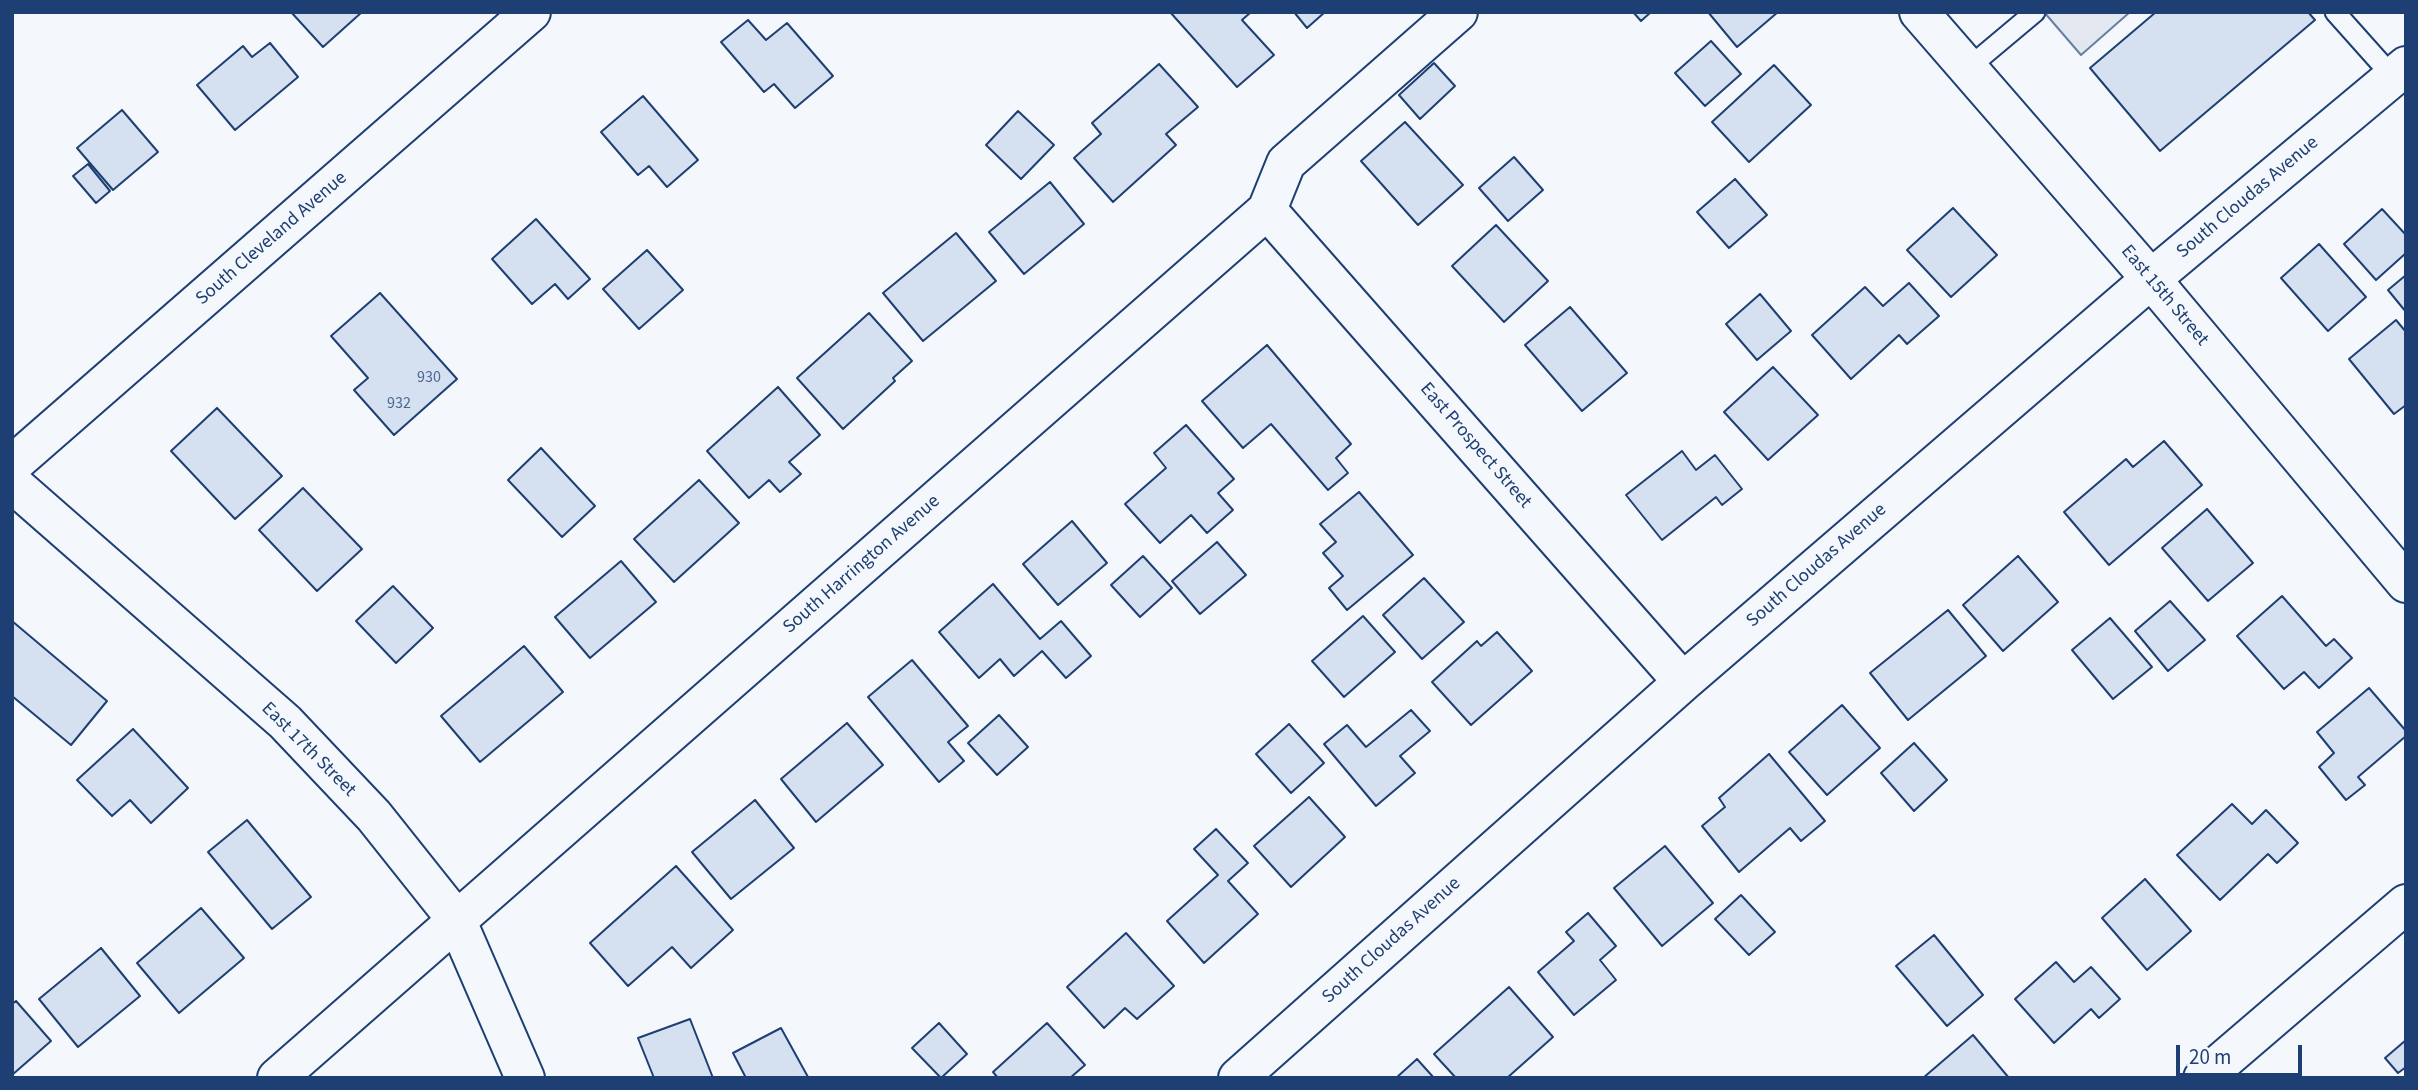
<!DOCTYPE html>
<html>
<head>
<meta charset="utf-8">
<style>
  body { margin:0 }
  #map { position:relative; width:2418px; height:1090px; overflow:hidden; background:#f4f7fb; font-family:"Source Sans 3",sans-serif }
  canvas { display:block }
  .frame { position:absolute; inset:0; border:14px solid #1d3f73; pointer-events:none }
  .scale { position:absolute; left:2176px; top:1045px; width:126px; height:32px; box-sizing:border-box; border:4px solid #1d3f73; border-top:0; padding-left:9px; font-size:21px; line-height:24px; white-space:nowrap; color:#1d3f73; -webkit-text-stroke:5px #f4f7fb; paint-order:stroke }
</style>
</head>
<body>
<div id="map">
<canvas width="2418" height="1090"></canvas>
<div class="frame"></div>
<div class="scale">20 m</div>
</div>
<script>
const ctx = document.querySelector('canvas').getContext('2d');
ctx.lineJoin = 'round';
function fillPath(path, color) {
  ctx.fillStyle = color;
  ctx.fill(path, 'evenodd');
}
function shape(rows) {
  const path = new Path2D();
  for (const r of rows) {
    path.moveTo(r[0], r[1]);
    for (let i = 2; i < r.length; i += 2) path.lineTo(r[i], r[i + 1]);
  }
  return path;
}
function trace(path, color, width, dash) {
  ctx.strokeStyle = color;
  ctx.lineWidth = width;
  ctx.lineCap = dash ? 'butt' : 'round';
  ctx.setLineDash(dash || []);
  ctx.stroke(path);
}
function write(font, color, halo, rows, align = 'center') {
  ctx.font = font + ' "Source Sans 3",sans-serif';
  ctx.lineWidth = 5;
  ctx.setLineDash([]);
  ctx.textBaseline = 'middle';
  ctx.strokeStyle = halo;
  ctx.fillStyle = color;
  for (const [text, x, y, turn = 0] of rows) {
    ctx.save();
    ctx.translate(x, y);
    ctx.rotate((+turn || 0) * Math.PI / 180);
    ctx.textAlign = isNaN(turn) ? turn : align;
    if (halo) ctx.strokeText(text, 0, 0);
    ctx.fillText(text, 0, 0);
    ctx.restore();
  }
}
const parking = shape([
  [2044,12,2130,12,2081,55,2044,12]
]);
fillPath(parking, '#e3e8f0');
trace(parking, '#687fa3', 2);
const building = shape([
  [291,12,362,12,323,47,291,12],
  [1170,12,1251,12,1242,20,1274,55,1237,87,1170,12],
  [1294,12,1325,12,1307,28,1294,12],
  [1633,12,1651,12,1641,21,1633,12],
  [1708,12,1778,12,1737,47,1708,12],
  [2156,12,2308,12,2315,20,2160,151,2090,68,2156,12],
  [748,20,766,40,787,23,833,76,795,108,774,84,764,92,721,42,748,20],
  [1711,41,1741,74,1705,106,1675,73,1711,41],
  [270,43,298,77,235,130,197,85,243,46,252,57,270,43],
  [1434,63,1455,86,1420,119,1399,95,1434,63],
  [1159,64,1198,107,1166,134,1176,145,1113,202,1074,158,1101,134,1092,123,1159,64],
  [1774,65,1811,105,1749,162,1712,122,1774,65],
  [643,96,698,160,667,187,649,166,638,175,601,132,643,96],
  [122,110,158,152,113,190,77,148,122,110],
  [1018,111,1054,145,1021,179,986,145,1018,111],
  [1405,122,1463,185,1418,225,1361,161,1405,122],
  [1514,157,1543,190,1508,221,1479,188,1514,157],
  [88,164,110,191,96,203,73,176,88,164],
  [1735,179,1767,215,1729,248,1697,212,1735,179],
  [1050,182,1084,224,1024,274,989,232,1050,182],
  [1953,208,1997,255,1951,297,1907,250,1953,208],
  [2382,209,2406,235,2406,253,2376,280,2344,244,2382,209],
  [536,219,590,279,568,299,555,284,532,304,492,259,536,219],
  [1496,225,1548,281,1504,322,1452,266,1496,225],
  [956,233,996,281,923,341,883,293,956,233],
  [2319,244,2366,297,2328,331,2281,278,2319,244],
  [647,250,683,290,639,329,603,289,647,250],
  [2406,275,2406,312,2388,290,2406,275],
  [1909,283,1939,316,1907,344,1899,335,1851,379,1812,335,1865,287,1883,306,1909,283],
  [380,293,457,379,394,435,354,390,368,378,331,336,380,293],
  [1760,294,1791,331,1757,360,1726,324,1760,294],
  [1570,307,1627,373,1582,411,1525,345,1570,307],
  [869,313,912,361,893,378,895,381,843,429,797,378,869,313],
  [2396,320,2406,332,2406,405,2394,414,2349,359,2396,320],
  [1267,345,1351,444,1336,458,1348,473,1328,490,1271,424,1243,448,1202,401,1267,345],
  [1773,367,1818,415,1768,460,1724,412,1773,367],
  [778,387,820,435,789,462,801,474,780,492,769,480,749,498,707,451,778,387],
  [217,408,282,476,235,519,171,451,217,408],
  [1186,425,1234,479,1218,493,1233,510,1207,533,1191,515,1160,543,1125,504,1166,468,1154,453,1186,425],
  [2164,441,2202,485,2109,565,2064,512,2126,459,2133,467,2164,441],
  [541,448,595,506,562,537,508,480,541,448],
  [1682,451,1696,470,1715,455,1742,489,1722,505,1716,497,1662,540,1626,495,1682,451],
  [699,480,739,523,674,582,634,539,699,480],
  [303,488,362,549,317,591,259,530,303,488],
  [1359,492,1413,555,1347,610,1329,588,1343,576,1323,553,1336,542,1320,524,1359,492],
  [2207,509,2253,563,2208,601,2162,548,2207,509],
  [1072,521,1107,563,1058,605,1023,564,1072,521],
  [1217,542,1246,575,1200,614,1172,581,1217,542],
  [1143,556,1172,588,1140,617,1111,585,1143,556],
  [2018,556,2058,602,2003,651,1963,605,2018,556],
  [621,561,656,602,590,658,555,617,621,561],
  [1424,578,1464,622,1422,659,1383,615,1424,578],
  [993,584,1040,639,1061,621,1091,656,1066,678,1042,651,1014,676,1000,659,979,678,939,632,993,584],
  [393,586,433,628,396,663,356,621,393,586],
  [2282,596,2326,646,2334,639,2352,658,2319,688,2304,672,2284,689,2237,636,2282,596],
  [2170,601,2205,640,2168,671,2135,631,2170,601],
  [1948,610,1986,656,1908,720,1870,673,1948,610],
  [1363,616,1395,652,1344,697,1312,661,1363,616],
  [2110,618,2152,667,2113,699,2072,650,2110,618],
  [12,621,107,701,71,745,12,696,12,621],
  [1497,632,1532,671,1471,725,1432,682,1477,641,1481,646,1497,632],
  [524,646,563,692,480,762,441,716,524,646],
  [912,660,968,726,948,742,964,761,939,782,868,697,912,660],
  [2369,688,2406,731,2406,736,2358,777,2365,785,2346,800,2319,767,2334,753,2317,732,2369,688],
  [1842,705,1880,748,1827,795,1789,752,1842,705],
  [1411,710,1430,731,1400,756,1415,773,1376,806,1324,744,1347,725,1366,747,1411,710],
  [999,715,1028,747,997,775,968,743,999,715],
  [847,723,883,765,816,822,781,779,847,723],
  [1289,724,1324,763,1291,793,1256,754,1289,724],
  [133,729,188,788,151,823,130,800,112,816,77,780,133,729],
  [1914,743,1947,780,1914,811,1881,773,1914,743],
  [1769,754,1825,821,1801,841,1790,828,1739,872,1702,826,1725,807,1719,798,1769,754],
  [1309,797,1345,837,1291,887,1254,846,1309,797],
  [755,800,794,848,731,899,692,852,755,800],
  [2232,804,2252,824,2266,810,2298,843,2277,863,2268,854,2220,900,2177,855,2232,804],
  [247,820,311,897,272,929,208,852,247,820],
  [1216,829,1248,863,1228,881,1258,914,1204,963,1167,921,1218,875,1194,849,1216,829],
  [1665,846,1713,903,1662,946,1614,888,1665,846],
  [676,866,733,930,691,968,672,947,628,986,590,943,676,866],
  [2145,879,2191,931,2147,970,2102,918,2145,879],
  [1741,895,1775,932,1749,955,1715,919,1741,895],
  [201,908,244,958,179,1013,137,963,201,908],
  [1588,913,1616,946,1600,960,1616,980,1574,1015,1538,972,1574,941,1566,932,1588,913],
  [1126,933,1174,986,1137,1019,1125,1008,1104,1028,1067,987,1126,933],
  [1934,935,1983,995,1947,1026,1896,966,1934,935],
  [101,948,140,996,78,1047,39,999,101,948],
  [2056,962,2074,982,2091,967,2120,999,2099,1018,2091,1009,2054,1043,2015,999,2056,962],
  [1509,987,1553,1037,1507,1078,1456,1078,1434,1054,1509,987],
  [16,1001,51,1041,12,1075,12,1004,16,1001],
  [690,1019,713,1078,654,1078,638,1038,690,1019],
  [939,1023,967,1054,941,1078,912,1048,939,1023],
  [1047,1023,1085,1065,1070,1078,998,1078,993,1072,1047,1023],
  [781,1028,808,1077,746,1078,733,1053,781,1028],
  [1973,1035,2009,1078,1923,1078,1973,1035],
  [2406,1040,2406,1067,2398,1073,2385,1058,2406,1040],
  [1417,1059,1434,1078,1396,1078,1417,1059]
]);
fillPath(building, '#d5e0f0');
trace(building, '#1d3f73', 2);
const service = shape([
  [2335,12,2393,77],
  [1967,69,2035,12]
]);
const minor = shape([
  [1919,12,2151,279,2406,583],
  [1267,210,1683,682],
  [12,483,285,722,374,816,456,919,525,1078],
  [277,1078,1267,210,1286,163,1458,12],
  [1238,1078,1683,682,2151,279,2406,66],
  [2203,1078,2406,904]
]);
const tertiary = shape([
  [12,465,531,12]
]);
trace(service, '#1d3f73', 23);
trace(minor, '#1d3f73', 42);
trace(tertiary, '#1d3f73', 42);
trace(service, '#f4f7fb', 19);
trace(minor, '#f4f7fb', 38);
trace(tertiary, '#f4f7fb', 38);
write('16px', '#4b6792', null, [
  ["930",429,378],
  ["932",399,404]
]);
write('19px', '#1d3f73', '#f4f7fb', [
  ["South Cloudas Avenue",2248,198,-40],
  ["South Cleveland Avenue",272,239,-41],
  ["East 15th Street",2164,296,50],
  ["East Prospect Street",1475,446,49],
  ["South Harrington Avenue",862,565,-41],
  ["South Cloudas Avenue",1817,566,-41],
  ["East 17th Street",308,750,45],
  ["South Cloudas Avenue",1392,941,-42]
]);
</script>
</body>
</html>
